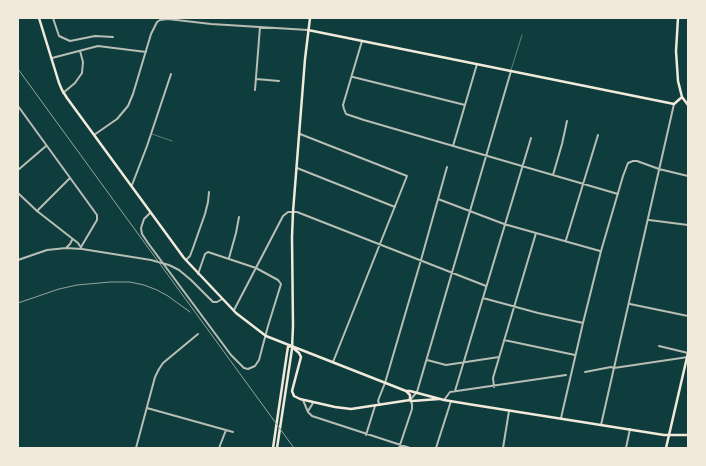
<!DOCTYPE html>
<html>
<head>
<meta charset="utf-8">
<style>
  body { margin:0 }
  #map { position:relative; width:706px; height:466px; overflow:hidden; background:#0f3d3e; font-family:Inter,sans-serif }
  canvas { display:block }
  .frame { position:absolute; inset:0; border:19px solid #f1e9da; pointer-events:none }
</style>
</head>
<body>
<div id="map">
<canvas width="706" height="466"></canvas>
<div class="frame"></div>
</div>
<script>
const ctx = document.querySelector('canvas').getContext('2d');
ctx.lineJoin = 'round';
function shape(rows) {
  const path = new Path2D();
  for (const r of rows) {
    path.moveTo(r[0], r[1]);
    for (let i = 2; i < r.length; i += 2) path.lineTo(r[i], r[i + 1]);
  }
  return path;
}
function trace(path, color, width, dash) {
  ctx.strokeStyle = color;
  ctx.lineWidth = width;
  ctx.lineCap = dash ? 'butt' : 'round';
  ctx.setLineDash(dash || []);
  ctx.stroke(path);
}
trace(shape([
  [511,70,522,35],
  [152,134,172,141]
]), '#b8beb3', 0.5);
trace(shape([
  [53,18,59,36,70,41,95,36,113,37],
  [362,41,343,105,344,109,346,114,364,120,618,194],
  [52,58,98,46,146,52],
  [353,77,465,105],
  [256,79,279,81],
  [255,90,260,27],
  [63,93,75,83,82,73,83,62,80,51],
  [18,106,97,215,97,220,81,247],
  [300,134,407,176,333,362],
  [94,135,117,119,128,106,133,94,151,34,157,22,160,20,168,19,211,24,308,30],
  [453,146,477,64],
  [297,168,395,207],
  [18,170,46,146],
  [553,175,562,144,567,121],
  [132,185,147,146,171,74],
  [438,199,504,224,600,251],
  [37,211,69,179],
  [150,213,144,219,141,228,142,234,148,243,231,355,244,368,248,369,255,366,259,360,268,326,281,284,278,280,256,268,208,252,205,254,198,274],
  [649,220,688,225],
  [566,240,598,135],
  [229,258,236,233,239,217],
  [186,260,190,256,193,248,205,214,208,202,209,192],
  [483,298,538,313,583,323],
  [630,304,688,316],
  [234,310,283,216,288,212,297,212,486,286],
  [504,340,575,355],
  [659,346,688,353],
  [427,360,446,365,499,357],
  [585,372,611,367,614,368,688,357],
  [494,387,493,378,536,233],
  [455,391,531,138],
  [303,400,308,412,312,416,410,448],
  [444,400,450,392,566,375],
  [380,405,378,401,379,398,385,383,421,260,447,167],
  [147,408,233,432],
  [308,411,313,403],
  [561,418,583,323,601,251,623,176,628,163,633,161,637,161,659,169,688,176],
  [601,425,674,104],
  [366,435,375,406],
  [136,448,155,377,159,369,163,363,198,334],
  [219,448,226,430],
  [399,448,412,409,412,404,410,400,417,392,511,71],
  [436,448,451,401],
  [503,448,509,411],
  [626,448,630,429]
]), '#b8beb3', 2);
trace(shape([
  [18,193,37,211,78,243,82,249],
  [66,248,70,244,72,240],
  [18,260,47,250,66,248,82,249,151,260,169,265,179,270,191,280,213,302,217,302,222,299]
]), '#b8beb3', 2);
trace(shape([
  [39,18,59,83,62,90,67,98,184,258,236,313,266,336,406,391,410,391,444,400,468,404,664,435,688,435],
  [678,18,676,51,678,81,682,97,688,105],
  [308,30,674,104,682,97],
  [292,347,299,353,301,357,292,391,294,396,300,399,335,407,351,409,410,400,412,401,439,399],
  [406,391,410,395,410,400],
  [666,448,688,353]
]), '#f1e9da', 2.5);
trace(shape([
  [273,448,287,353,288,347,291,346],
  [277,448,292,349,293,326,292,237,293,212,305,59,310,18]
]), '#f1e9da', 2.5);
trace(shape([
  [18,69,294,448],
  [18,303,59,289,77,285,110,282,130,282,144,285,157,290,168,296,190,312]
]), '#97a49c', 1);
</script>
</body>
</html>
